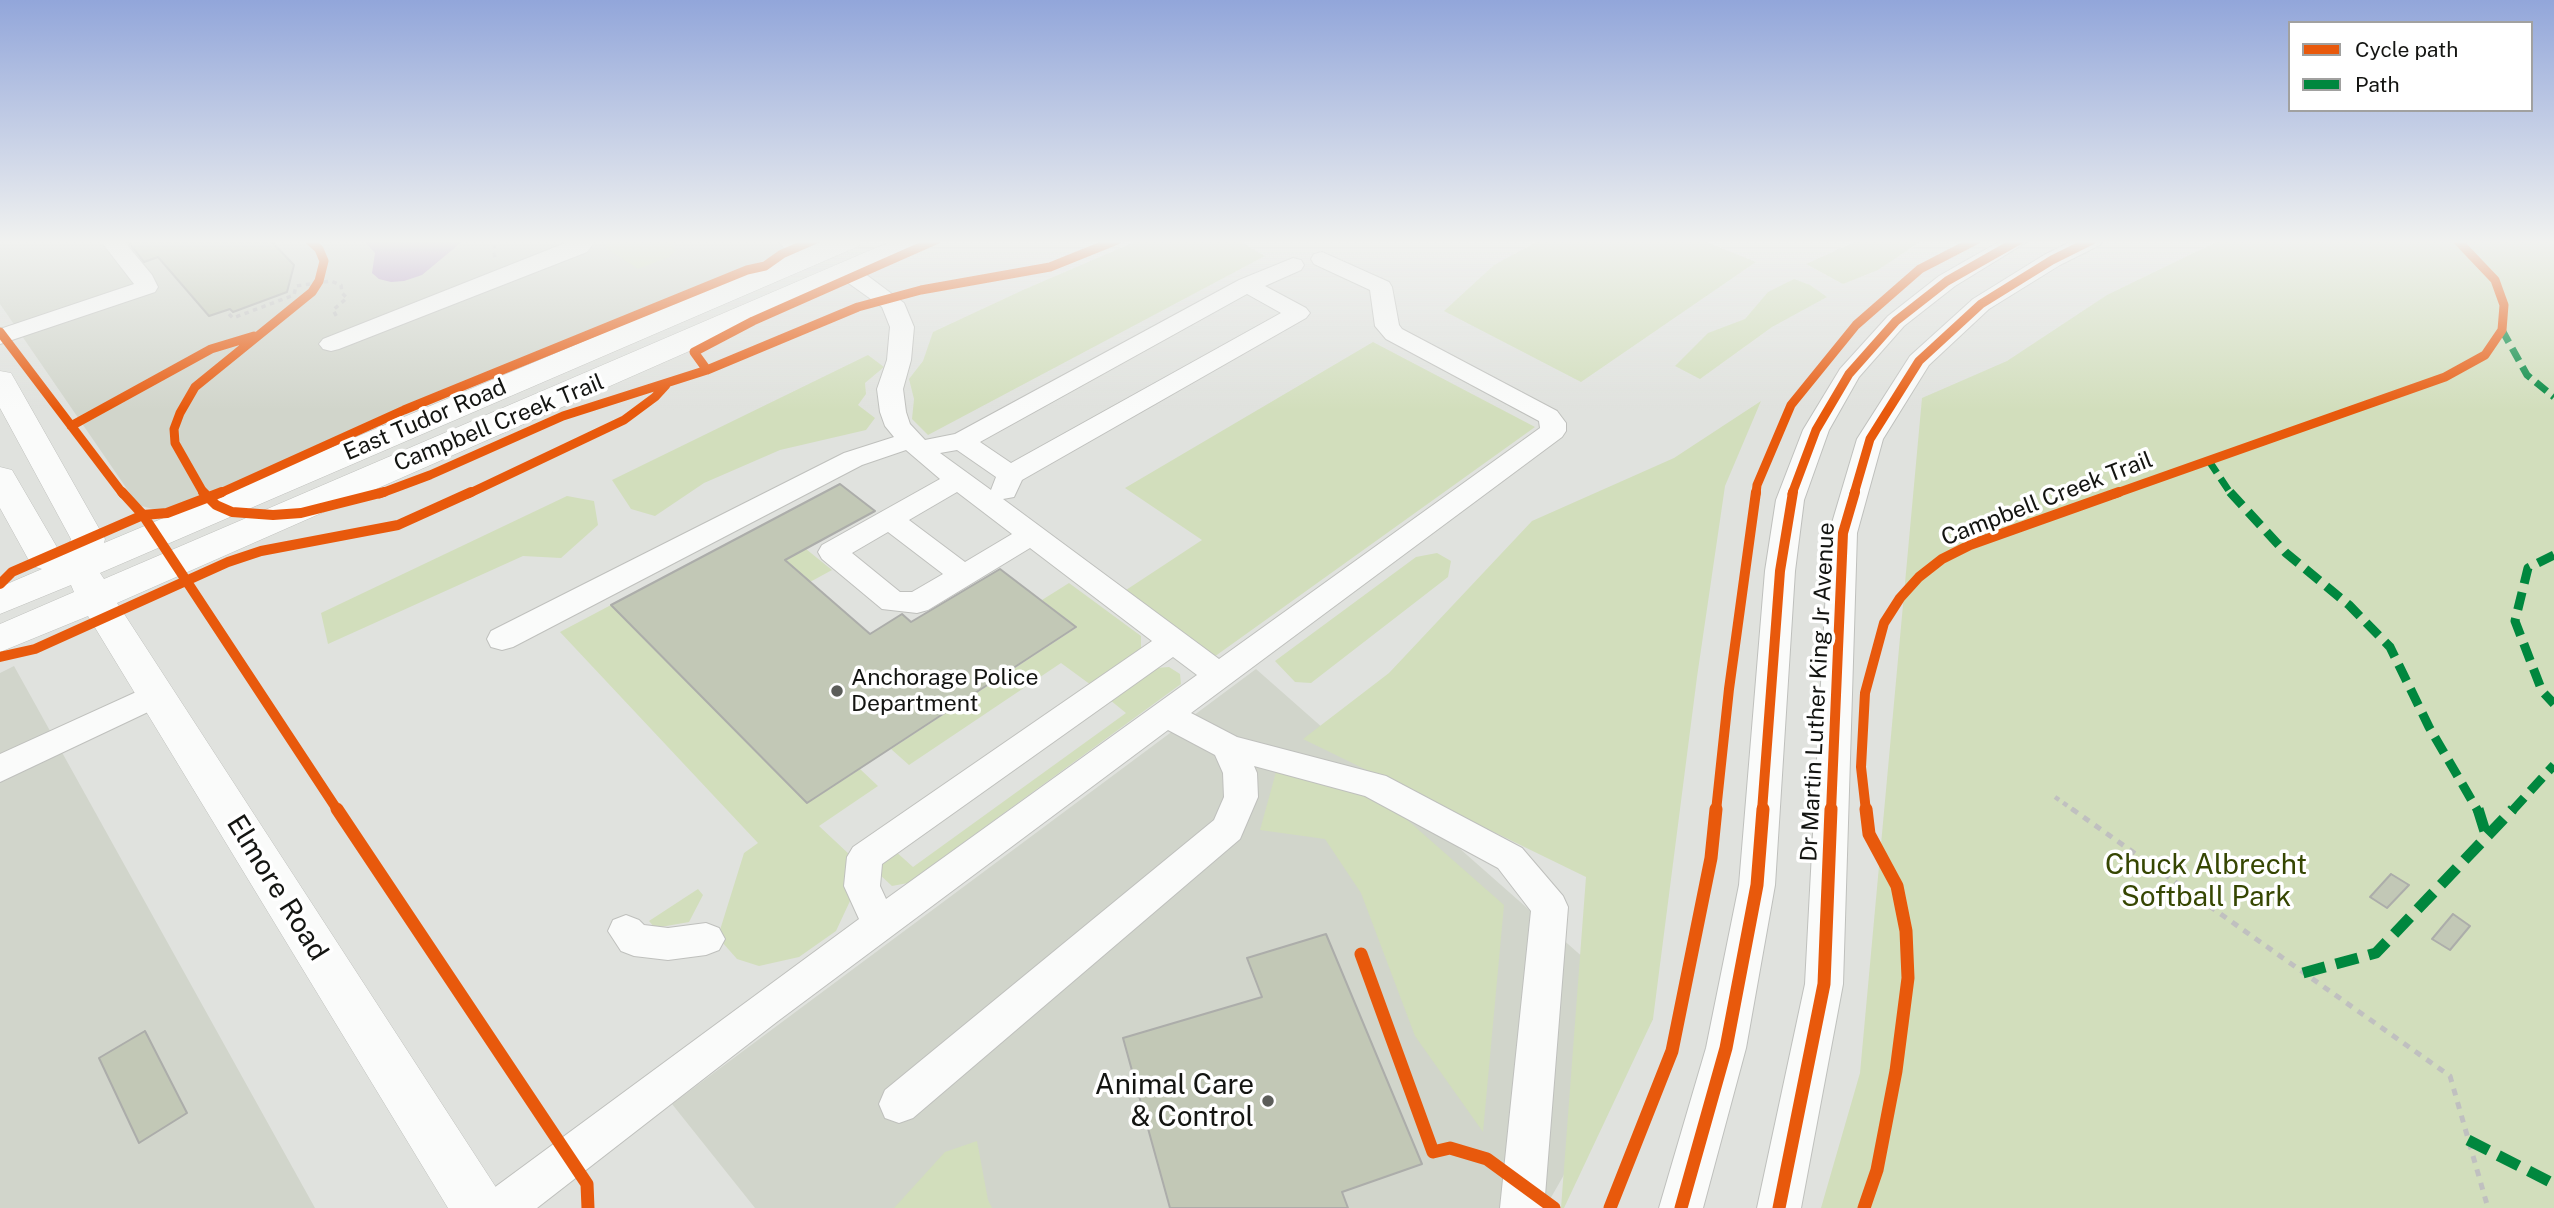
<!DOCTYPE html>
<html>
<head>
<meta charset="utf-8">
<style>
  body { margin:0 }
  #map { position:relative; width:2554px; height:1208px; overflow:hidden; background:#e0e2de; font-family:"Public Sans",sans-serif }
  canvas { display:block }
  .legend { position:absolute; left:2288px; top:21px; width:245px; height:91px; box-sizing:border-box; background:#fff; border:2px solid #a1a1a0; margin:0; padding:9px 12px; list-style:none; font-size:21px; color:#141512 }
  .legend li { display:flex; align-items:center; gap:14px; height:35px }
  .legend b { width:35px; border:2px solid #a1a1a0 }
</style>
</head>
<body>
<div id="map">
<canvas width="2554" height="1208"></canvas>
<ul class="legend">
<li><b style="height:9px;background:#e8590c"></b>Cycle path</li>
<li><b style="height:9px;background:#00873e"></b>Path</li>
</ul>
</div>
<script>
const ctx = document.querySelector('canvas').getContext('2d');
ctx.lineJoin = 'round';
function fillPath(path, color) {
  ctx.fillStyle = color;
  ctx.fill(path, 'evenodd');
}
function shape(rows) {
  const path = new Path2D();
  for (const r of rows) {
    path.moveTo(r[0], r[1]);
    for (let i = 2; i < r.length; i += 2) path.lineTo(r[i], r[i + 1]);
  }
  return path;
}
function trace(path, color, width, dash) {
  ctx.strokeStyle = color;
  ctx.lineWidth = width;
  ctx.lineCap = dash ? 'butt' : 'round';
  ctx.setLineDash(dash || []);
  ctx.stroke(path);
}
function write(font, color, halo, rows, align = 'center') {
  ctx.font = font + ' "Public Sans",sans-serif';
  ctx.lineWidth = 7;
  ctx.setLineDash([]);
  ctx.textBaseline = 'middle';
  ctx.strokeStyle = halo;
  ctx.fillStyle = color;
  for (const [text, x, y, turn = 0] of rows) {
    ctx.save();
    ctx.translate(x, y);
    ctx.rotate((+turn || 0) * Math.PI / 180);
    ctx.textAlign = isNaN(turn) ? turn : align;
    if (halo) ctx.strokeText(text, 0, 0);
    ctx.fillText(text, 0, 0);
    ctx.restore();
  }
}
fillPath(shape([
  [0,240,813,240,164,512,138,505,0,304],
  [14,666,315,1208,0,1208,0,673],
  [1256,669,1653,1019,1545,1208,755,1208,672,1104]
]), '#d1d5cb');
fillPath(shape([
  [608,240,672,240,675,251,669,257,638,269,605,247],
  [1139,240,1238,240,1265,256,928,435,912,419,914,399,909,379,923,361,933,332,1023,290],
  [1540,240,1702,240,1756,262,1581,382,1444,311,1494,265],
  [1859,240,1923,240,1878,270,1843,284,1806,264],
  [2220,240,2554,240,2554,1208,1821,1208,1860,1073,1922,398,2007,361,2107,295],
  [1794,279,1810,285,1827,297,1772,327,1700,379,1675,366,1708,333,1745,319,1768,292],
  [1373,342,1535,427,1214,657,1123,592,1202,540,1125,488],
  [868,355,884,367,865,383,866,394,858,405,875,418,866,430,780,450,704,483,655,516,631,509,612,480],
  [1761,401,1725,486,1697,677,1653,1019,1564,1208,1561,1208,1586,877,1303,739,1389,673,1532,521,1674,458],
  [567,496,594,501,598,525,561,558,523,556,328,644,321,613],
  [806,549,832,570,810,582,785,560],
  [1437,553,1451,561,1448,577,1311,683,1295,682,1275,661,1416,557],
  [1069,583,1141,636,1141,650,1091,685,1061,663,909,765,891,749,1076,628,1042,600],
  [611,605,807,803,860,769,878,786,819,826,850,855,850,901,836,931,799,957,759,966,737,959,722,942,720,930,744,853,758,843,560,632],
  [1169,667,1180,674,1181,684,908,883,892,886,879,874,881,860,894,850,913,867,1126,713,1110,700,1156,668],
  [1276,772,1388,803,1504,905,1483,1132,1415,1036,1361,893,1325,839,1260,830],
  [698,889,703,895,689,922,655,928,649,921],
  [977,1141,988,1200,992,1208,894,1208,945,1152]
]), '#d2debc');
fillPath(shape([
  [363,240,464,240,422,275,404,281,391,282,379,279,372,273,375,253]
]), '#b292c4');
const building = shape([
  [127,240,270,240,294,265,287,292,233,312,230,309,209,316,158,257,144,262,127,240],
  [840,484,875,511,785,560,870,634,902,614,911,622,1000,569,1076,627,807,803,611,605,840,484],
  [2391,874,2409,885,2387,908,2370,897,2391,874],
  [2453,914,2470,926,2450,950,2432,939,2453,914],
  [1326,934,1422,1164,1342,1192,1348,1208,1170,1208,1123,1038,1262,997,1247,958,1326,934],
  [145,1031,187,1113,139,1143,99,1058,145,1031]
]);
fillPath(building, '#c2c8b6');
trace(building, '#acadaa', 2);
const minor = shape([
  [100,240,123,240,152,275,158,287,155,292,0,344,0,329,134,284,100,240],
  [573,240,596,240,587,252,339,349,331,351,323,349,319,344,323,339,573,240],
  [778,240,801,240,815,259,812,264,796,264,778,240],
  [2002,240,2030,240,1955,286,1904,326,1859,377,1829,430,1804,500,1795,571,1775,885,1746,1048,1703,1208,1659,1208,1706,1048,1739,885,1765,571,1776,500,1803,430,1840,369,1888,316,1939,276,2002,240],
  [2074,240,2103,240,2100,245,2060,265,1989,309,1929,365,1883,439,1857,533,1843,984,1801,1208,1757,1208,1805,984,1829,533,1857,439,1910,356,1973,299,2044,255,2074,240],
  [1322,252,1389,282,1392,287,1399,325,1402,329,1557,411,1566,423,1566,431,1562,437,1191,713,1237,737,1386,776,1522,848,1563,896,1568,907,1544,1208,1500,1208,1531,911,1498,868,1365,796,1254,766,1257,773,1258,797,1240,839,913,1118,899,1123,885,1118,879,1104,885,1090,1214,820,1224,797,1223,773,1215,755,1168,730,778,1021,537,1208,480,1208,487,1193,859,919,844,886,847,857,853,847,1152,641,1030,548,928,610,917,613,882,609,822,559,818,552,822,545,940,479,906,450,862,465,513,647,502,650,491,647,487,639,491,631,844,453,894,437,885,426,880,412,877,389,887,360,890,327,882,307,840,277,837,272,840,267,856,267,904,303,914,327,911,360,903,389,906,412,910,424,925,440,955,434,1239,280,1293,258,1301,260,1304,265,1301,270,1265,286,1306,308,1310,313,1306,318,1022,480,1014,497,1003,499,1219,659,1540,428,1539,421,1386,339,1375,326,1370,290,1314,264,1311,259,1314,254,1322,252],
  [1247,294,1281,313,1011,463,980,442,1247,294],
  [957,450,996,477,991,490,940,453,957,450],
  [957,492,1012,534,965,562,909,520,957,492],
  [888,532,943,574,912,592,900,592,852,553,888,532],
  [1173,657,1197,675,886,899,880,886,882,864,1173,657],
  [156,683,167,687,172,695,167,703,0,782,0,754,156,683],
  [626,915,639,920,644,925,668,928,706,923,719,928,725,939,719,950,706,955,668,960,634,956,621,951,608,931,613,920,626,915]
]);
const major = shape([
  [825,240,862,240,859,246,100,573,104,579,894,240,931,240,928,246,117,603,497,1189,505,1208,448,1208,88,616,0,652,0,624,74,592,71,585,0,614,0,587,42,569,32,566,0,508,0,467,12,470,58,549,66,552,71,539,0,408,0,371,11,373,15,380,105,539,104,543,825,240]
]);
trace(minor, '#bfc0bd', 2);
trace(major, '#bfc0bd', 1);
trace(shape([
  [495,257,493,250,497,240],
  [229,314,233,318,294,295,296,286,331,281,341,285,342,293,347,298,333,310,338,319]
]), '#c0c0c0', 3.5, [4.5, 4.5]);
trace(shape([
  [2055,797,2075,811]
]), '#c0c0c0', 4.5, [5, 5]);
trace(shape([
  [2072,809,2450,1076,2488,1208]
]), '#c0c0c0', 5, [7, 7]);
fillPath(minor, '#fafbfa');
fillPath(major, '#fafbfa');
trace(shape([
  [2502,330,2527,375,2554,397],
  [2209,461,2231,494]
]), '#00873e', 7, [14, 7]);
trace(shape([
  [2230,492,2286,553,2349,605,2390,647,2429,727,2478,811],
  [2554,555,2528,568,2515,621,2542,691,2554,704],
  [2512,811,2554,765]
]), '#00873e', 9, [18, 9]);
trace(shape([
  [2478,809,2487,838],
  [2303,973,2376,953,2513,809],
  [2468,1140,2554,1184]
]), '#00873e', 11, [23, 11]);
trace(shape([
  [0,332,123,494],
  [707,370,694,352,753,321,936,240],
  [71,426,211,349,254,336],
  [204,494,175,443,174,429,180,413,195,387,312,292,319,281,324,261,319,249,309,240],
  [218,494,404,410,747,270,765,266,782,254,814,240],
  [379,494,430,475,563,416,707,370,858,307,921,290,1050,267,1117,240],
  [468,494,624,420,655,397,666,385],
  [1756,494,1757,485,1791,405,1856,325,1920,269,1976,240],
  [1792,494,1816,430,1849,374,1896,321,1947,281,2019,240],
  [1854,494,1870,439,1919,361,1981,304,2052,260,2092,240],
  [2114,494,2445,377,2485,355,2502,330,2504,305,2495,280,2457,240]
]), '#e8590c', 9);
trace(shape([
  [122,492,143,515,338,811],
  [203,492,216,505,232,512,273,515,301,513,384,492],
  [0,584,12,572,143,515,167,513,222,492],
  [0,657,35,649,228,562,261,551,398,525,471,492],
  [1716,811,1729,689,1756,492],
  [1762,811,1780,571,1793,492],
  [1831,811,1843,533,1855,492],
  [1866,811,1861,767,1865,693,1884,623,1900,598,1919,577,1942,559,1970,545,2119,492]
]), '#e8590c', 10);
trace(shape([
  [337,809,587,1184,588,1208],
  [1361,954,1433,1152,1450,1148,1487,1159,1554,1208],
  [1610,1208,1672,1051,1711,858,1716,809],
  [1681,1208,1726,1048,1757,885,1763,809],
  [1779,1208,1824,984,1831,809],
  [1864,1208,1877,1170,1896,1071,1908,978,1906,931,1897,886,1869,834,1866,809]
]), '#e8590c', 13);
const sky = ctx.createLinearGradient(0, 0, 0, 410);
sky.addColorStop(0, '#92a6da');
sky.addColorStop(0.59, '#f1f2f0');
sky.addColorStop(1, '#f1f2f000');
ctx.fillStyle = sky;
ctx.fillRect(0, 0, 2554, 410);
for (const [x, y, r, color] of [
  [837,691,7,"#5b5d59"],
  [1268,1101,7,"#5b5d59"]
]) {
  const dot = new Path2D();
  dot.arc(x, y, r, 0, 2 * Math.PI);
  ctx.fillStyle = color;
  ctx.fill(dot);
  trace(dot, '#fff', 2.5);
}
write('23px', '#141512', '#fff', [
  ["East Tudor Road",425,420,-23],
  ["Campbell Creek Trail",499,423,-22],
  ["Campbell Creek Trail",2047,499,-21],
  ["Dr Martin Luther King Jr Avenue",1818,692,-87]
]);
write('23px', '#141512', '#fff', [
  ["Anchorage Police",851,678],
  ["Department",851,704]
], 'left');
write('28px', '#364602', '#fff', [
  ["Chuck Albrecht",2206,865],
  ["Softball Park",2206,897]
]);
write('28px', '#141512', '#fff', [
  ["Elmore Road",277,888,58]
]);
write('28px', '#141512', '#fff', [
  ["Animal Care",1254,1085],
  ["& Control",1254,1117]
], 'right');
</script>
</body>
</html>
